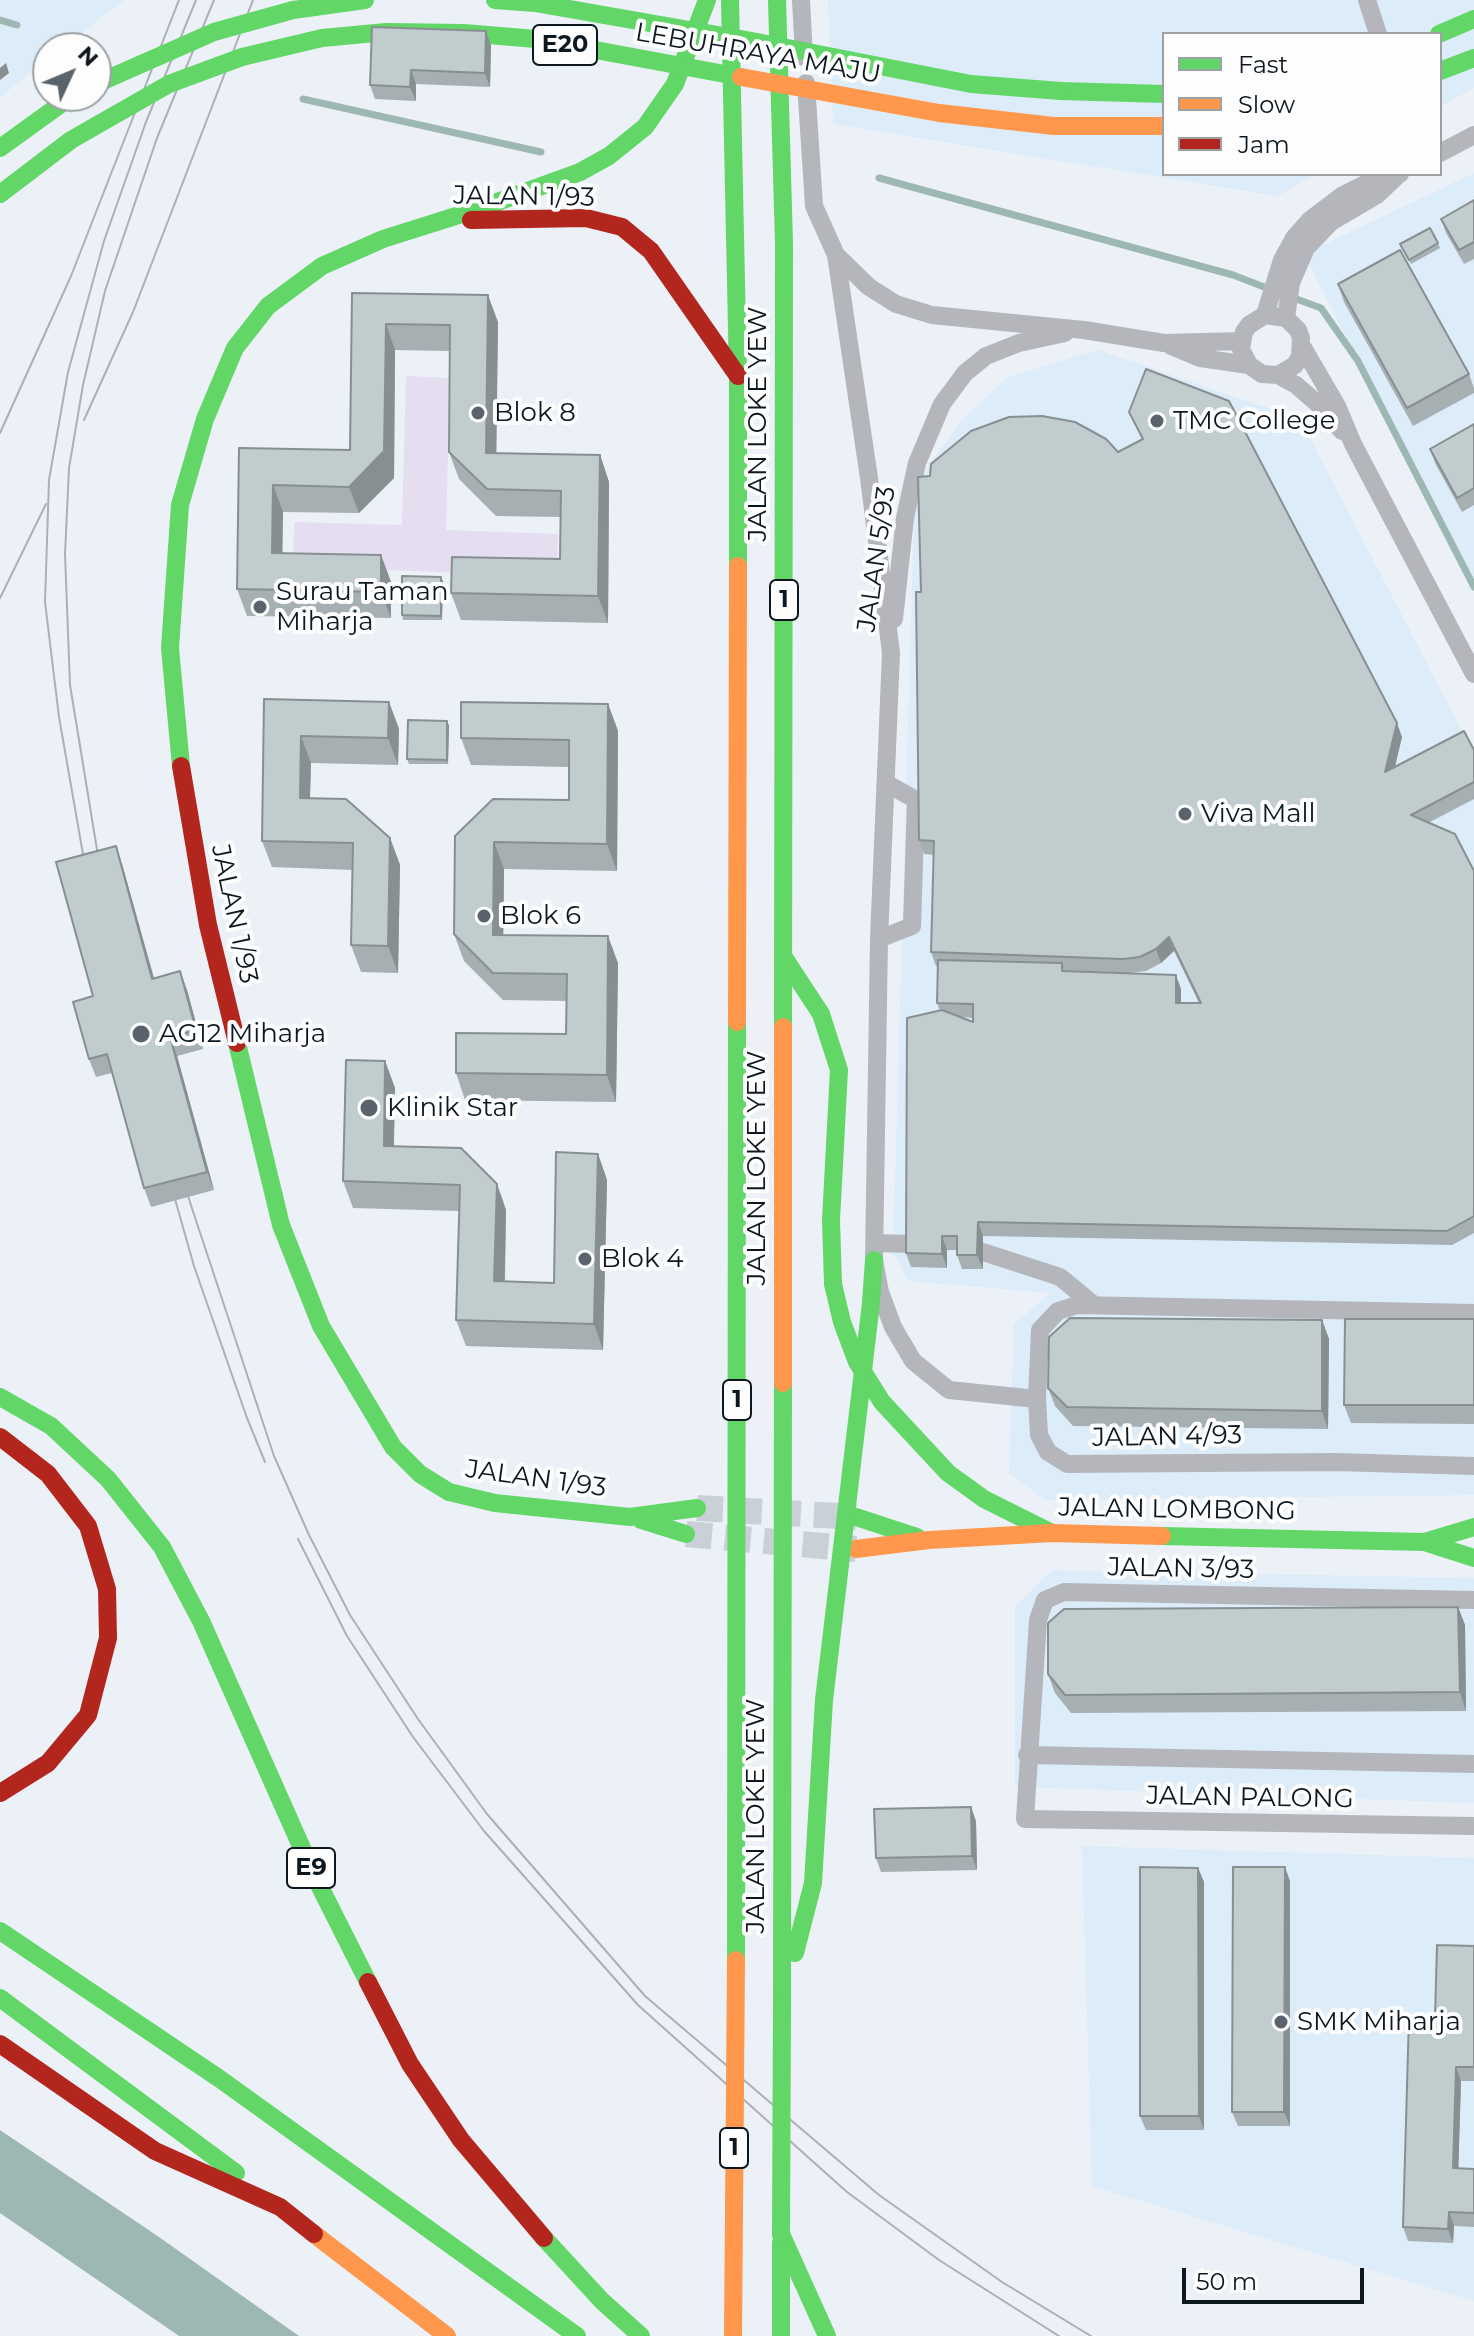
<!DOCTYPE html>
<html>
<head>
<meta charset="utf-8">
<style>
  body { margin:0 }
  #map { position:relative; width:1474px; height:2336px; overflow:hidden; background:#ebf1f7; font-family:Montserrat,sans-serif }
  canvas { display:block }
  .legend { position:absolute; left:1162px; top:32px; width:280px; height:144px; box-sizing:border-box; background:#fdfdfd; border:2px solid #9da1a4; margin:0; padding:10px 14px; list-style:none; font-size:24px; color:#0c171f }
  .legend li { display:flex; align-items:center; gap:16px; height:40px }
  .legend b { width:40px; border:2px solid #9da1a4 }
  .north { position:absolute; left:32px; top:32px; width:80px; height:80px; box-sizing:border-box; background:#fdfdfd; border:2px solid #9da1a4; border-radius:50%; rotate:46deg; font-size:22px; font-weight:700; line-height:32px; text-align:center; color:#0c171f }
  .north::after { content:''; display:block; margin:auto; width:28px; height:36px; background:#5a636b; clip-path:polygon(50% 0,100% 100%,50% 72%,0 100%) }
  .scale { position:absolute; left:1182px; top:2268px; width:182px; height:36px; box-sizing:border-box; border:4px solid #0c171f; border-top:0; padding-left:10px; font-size:24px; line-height:28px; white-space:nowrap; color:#0c171f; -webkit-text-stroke:6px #fdfdfd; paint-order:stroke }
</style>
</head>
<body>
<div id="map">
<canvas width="1474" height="2336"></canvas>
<ul class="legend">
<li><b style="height:10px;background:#63d668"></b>Fast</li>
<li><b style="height:10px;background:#ff974d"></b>Slow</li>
<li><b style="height:10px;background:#b3261e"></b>Jam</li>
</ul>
<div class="north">N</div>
<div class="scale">50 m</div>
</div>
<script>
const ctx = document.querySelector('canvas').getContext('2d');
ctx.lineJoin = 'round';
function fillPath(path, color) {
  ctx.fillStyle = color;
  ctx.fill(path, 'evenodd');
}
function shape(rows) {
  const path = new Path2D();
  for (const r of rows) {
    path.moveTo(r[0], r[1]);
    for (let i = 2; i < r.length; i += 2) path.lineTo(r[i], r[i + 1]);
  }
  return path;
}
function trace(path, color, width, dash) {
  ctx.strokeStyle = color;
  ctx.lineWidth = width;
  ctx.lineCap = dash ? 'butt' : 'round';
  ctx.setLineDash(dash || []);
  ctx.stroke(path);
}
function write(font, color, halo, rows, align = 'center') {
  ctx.font = font + ' Montserrat,sans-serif';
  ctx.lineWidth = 8;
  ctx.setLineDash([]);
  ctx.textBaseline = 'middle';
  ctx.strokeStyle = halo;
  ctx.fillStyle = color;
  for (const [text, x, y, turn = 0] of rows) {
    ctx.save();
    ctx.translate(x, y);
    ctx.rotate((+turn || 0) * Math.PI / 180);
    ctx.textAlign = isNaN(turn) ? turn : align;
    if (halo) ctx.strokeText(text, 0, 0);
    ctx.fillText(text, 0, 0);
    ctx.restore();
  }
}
fillPath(shape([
  [0,0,124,0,63,48,48,48,48,59,0,97],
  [828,0,1474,0,1474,88,1440,107,1440,34,1164,34,1164,174,1317,174,1277,196,833,124],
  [1474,173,1474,592,1304,254],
  [1098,350,1300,419,1474,754,1474,1495,1045,1500,1009,1473,1014,1324,1051,1293,908,1281,893,1253,914,513,927,467,964,418,1008,377],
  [1052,1570,1474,1578,1474,1803,1015,1787,1015,1607],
  [1082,1846,1474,1858,1474,2301,1092,2186]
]), '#ddecf9');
fillPath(shape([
  [406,376,450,378,446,530,558,534,557,576,293,567,294,522,402,525]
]), '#e5def0');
fillPath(shape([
  [0,2130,159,2237,299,2336,179,2336,0,2213]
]), '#9db8b2');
trace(shape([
  [0,20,17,25],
  [303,99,541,152],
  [879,178,1233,275,1272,290],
  [1291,297,1321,308,1358,361,1474,587]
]), '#9db8b2', 7);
trace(shape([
  [697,1508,856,1517],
  [686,1534,856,1549]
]), '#cad0d7', 26, [26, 13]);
trace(shape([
  [801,0,804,57],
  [1367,0,1378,34],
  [806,83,814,206,836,255,869,287,896,304,932,315,1084,330,1164,343,1242,341],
  [1440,153,1474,135],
  [836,255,869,478,891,653,879,939,874,1260,880,1292,893,1327,913,1361,949,1390,1037,1399],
  [1265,315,1282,260,1294,238,1310,220,1343,195,1369,182,1400,174],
  [1286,318,1291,283,1306,248,1331,222,1377,195,1396,177],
  [1171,346,1200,358,1249,365],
  [1302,346,1337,406,1353,444,1474,674],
  [1278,375,1295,365,1300,356,1301,338,1298,330,1286,318,1265,315,1249,325,1244,332,1241,349,1249,365,1262,374,1278,375,1296,385,1318,404,1342,431],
  [894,619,905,518,917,463,942,404,965,373,986,356,1019,343,1065,333],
  [879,939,912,926,916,800,886,783],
  [875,1243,911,1244],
  [983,1252,1060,1277,1094,1305],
  [1474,1313,1077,1305,1058,1311,1040,1330,1037,1399,1039,1435,1048,1452,1067,1464,1335,1462,1474,1466],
  [1474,1600,1064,1592,1045,1600,1038,1620,1025,1819,1474,1826],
  [1027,1755,1474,1764]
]), '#b4b6bb', 18);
trace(shape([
  [730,0,738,376,738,566],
  [777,0,784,243,783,1027],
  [1439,34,1474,19],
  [1440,71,1474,58],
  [1061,91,1164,94],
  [0,148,72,96],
  [181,766,170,648,180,505,205,419,235,348,268,306,322,266,383,239,478,209,580,172,609,156,645,127,675,84,707,0],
  [783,956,821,1014,839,1070,831,1220,833,1284,842,1322,857,1362,882,1402,948,1473,984,1499,1052,1533],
  [237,1043,281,1225,321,1326,393,1447,420,1474,449,1492,495,1503,630,1517,697,1508],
  [871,1303,874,1260],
  [0,1397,51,1426,108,1479,162,1547,201,1621,313,1873,368,1982],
  [856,1517,917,1537],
  [641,1520,686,1534],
  [1162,1536,1424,1542,1474,1558],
  [1424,1542,1474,1527],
  [0,1931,220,2079,577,2336],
  [795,1953,813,1883,824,1700],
  [736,1960,737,1022],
  [0,1998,236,2173],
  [782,2006,783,1383],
  [781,2234,827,2336],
  [544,2238,602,2301,641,2336],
  [781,2243,781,2336]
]), '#63d668', 18);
trace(shape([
  [737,1022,738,566],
  [783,1383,783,1027],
  [856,1549,929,1540,1052,1533,1162,1536],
  [314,2234,447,2336]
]), '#ff974d', 18);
trace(shape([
  [471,220,586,218,622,227,651,251,738,376],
  [181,766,208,925,237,1043],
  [0,1437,48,1474,88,1526,107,1589,108,1638,88,1715,48,1763,0,1793],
  [368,1982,410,2064,461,2140,544,2238],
  [0,2044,155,2151,280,2207,314,2234]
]), '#b3261e', 18);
trace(shape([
  [84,420,133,312,253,0],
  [0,433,71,276,179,0],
  [0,598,46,504],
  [101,874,70,685,65,554,69,468,83,385,105,291,157,138,214,0],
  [87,877,59,717,45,602,49,480,68,372,104,241,146,122,196,0],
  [181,1175,274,1456,309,1535,350,1615,418,1719,487,1814,645,1996,879,2195,1002,2282,1091,2336],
  [169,1178,194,1266,247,1418,265,1462],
  [298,1539,347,1636,413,1737,484,1831,638,2005,847,2192,939,2260,1059,2336]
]), '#acb0b6', 2);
trace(shape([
  [495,0,535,3,752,41,971,84,1061,91],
  [96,84,214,32,293,10,365,0],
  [0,194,71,140,169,84,242,57,322,38,386,32,464,33,536,39,741,77],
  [824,1700,871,1303],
  [781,2234,782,2006]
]), '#63d668', 18);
trace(shape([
  [741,77,939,113,1054,126,1164,126],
  [733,2336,736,1960]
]), '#ff974d', 18);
fillPath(shape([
  [372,27,491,45,490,87,416,84,416,101,375,99,370,85],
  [1474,200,1474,259,1464,264,1446,233,1441,219],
  [1438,243,1440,248,1411,264,1400,244],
  [1338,284,1469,374,1474,388,1474,393,1413,426,1344,302],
  [352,293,498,322,496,453,600,455,609,482,608,623,461,620,451,593,560,559,561,517,496,516,459,479,449,452,450,351,395,350,394,478,359,513,283,512,282,553,381,555,391,582,391,618,247,616,237,589,239,448,350,450],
  [1129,412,1402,737,1395,767,1474,750,1474,799,1428,823,1474,871,1474,1233,1452,1245,983,1236,983,1269,962,1269,957,1255,957,1250,947,1250,947,1268,911,1267,906,1253,940,1011,937,1003,938,966,936,966,931,952,934,855,924,854,919,840,921,592,930,476,1118,452,1142,439],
  [1174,951,1199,1003,1181,1003,1181,989,1065,971,1128,973,1146,971,1161,963],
  [961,1017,973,1018,973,1022],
  [1474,424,1474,505,1462,512,1435,463,1430,449],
  [443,581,442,620,403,620,402,615],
  [264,699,389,702,399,729,398,765,311,763,310,798,390,838,400,865,398,973,361,972,351,945,352,870,272,867,262,841],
  [608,704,618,731,617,871,504,869,503,935,618,963,616,1102,465,1100,456,1073,566,1034,567,1001,503,1000,464,961,454,934,455,836,569,800,569,767,471,765,461,738],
  [447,721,449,726,448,764,409,764,407,759],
  [122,864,154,978,187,990,203,1049,177,1056,214,1190,151,1207,144,1188,112,1073,96,1077,89,1059,93,996],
  [385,1061,395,1088,394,1146,497,1184,506,1210,505,1281,554,1283,598,1154,607,1180,603,1350,466,1346,456,1320,459,1211,353,1208,343,1181],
  [1474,1319,1474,1424,1351,1423,1344,1405],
  [1322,1320,1329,1339,1328,1429,1073,1426,1055,1406,1048,1388],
  [1458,1607,1465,1625,1466,1711,1071,1713,1055,1693,1048,1674],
  [976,1821,977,1870,881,1872,876,1858],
  [1198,1868,1204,1882,1204,2130,1146,2130,1140,2116],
  [1290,1881,1290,2126,1238,2126,1232,2112],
  [1474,1946,1474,2081,1461,2081,1458,2169,1474,2169,1474,2227,1454,2226,1453,2243,1408,2241,1403,2227,1435,2017]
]), '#a6afb2');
fillPath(shape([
  [486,31,491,45,490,87,485,73],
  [6,63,9,73,0,80,0,68],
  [411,70,416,84,416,101,410,87],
  [488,295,498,322,496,479,486,453],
  [386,324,395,350,394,478,359,513,349,487],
  [600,455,609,482,608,623,598,596],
  [273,485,283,512,282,580,272,553],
  [381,555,391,582,391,618,381,592],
  [441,577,443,581,442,620,441,616],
  [389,702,399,729,398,765,388,738],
  [608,704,618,731,617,871,607,844],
  [447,721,449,726,448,764,447,760],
  [1397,723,1402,737,1390,786,1385,772],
  [301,736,311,763,309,824,300,798],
  [390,838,400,865,398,973,388,946],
  [494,842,504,869,503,962,493,935],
  [116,846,122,864,159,997,152,979],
  [608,936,618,963,616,1102,607,1075],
  [1169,937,1174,951,1161,963,1156,949],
  [180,971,187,990,203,1049,196,1030],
  [1176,975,1181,989,1181,1017,1176,1003],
  [170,1037,177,1056,214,1190,207,1172],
  [385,1061,395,1088,393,1173,384,1146],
  [598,1154,607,1180,603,1350,594,1324],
  [497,1184,506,1210,504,1308,494,1281],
  [978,1222,983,1236,983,1269,977,1255],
  [942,1236,947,1250,947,1268,942,1254],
  [1322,1320,1329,1339,1328,1429,1322,1411],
  [1458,1607,1465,1625,1466,1711,1460,1692],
  [971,1807,976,1821,977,1870,972,1856],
  [1285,1867,1290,1881,1290,2126,1284,2112],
  [1198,1868,1204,1882,1204,2130,1199,2116],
  [1456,2067,1461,2081,1458,2182,1453,2168],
  [1449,2212,1454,2226,1453,2243,1448,2229]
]), '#878f91');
const building = shape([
  [372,27,486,31,485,73,411,70,410,87,370,85,372,27],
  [1474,200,1474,242,1459,250,1441,219,1474,200],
  [1430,228,1438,243,1409,260,1400,244,1430,228],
  [1400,250,1469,374,1407,408,1338,284,1400,250],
  [352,293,488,295,486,453,600,455,598,596,451,593,452,557,560,559,561,491,487,489,449,452,450,325,386,324,384,451,349,487,273,485,272,553,381,555,381,592,237,589,239,448,350,450,352,293],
  [1146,369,1229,401,1397,723,1385,772,1464,731,1474,750,1474,782,1411,815,1455,834,1474,871,1474,1216,1447,1231,978,1222,977,1255,957,1255,957,1236,942,1236,942,1254,906,1253,907,1018,942,1010,973,1022,973,1004,937,1003,938,960,1062,963,1062,971,1176,975,1176,1003,1201,1003,1169,937,1156,949,1140,957,1123,959,931,952,934,841,919,840,916,592,921,592,918,477,930,476,931,464,971,431,1009,417,1042,416,1075,422,1106,439,1118,452,1143,439,1129,412,1146,369],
  [1474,424,1474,488,1457,498,1430,449,1474,424],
  [402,576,441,577,441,616,402,615,402,576],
  [264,699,389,702,388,738,301,736,300,798,346,799,390,838,388,946,351,945,353,843,262,841,264,699],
  [461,702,608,704,607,844,494,842,493,935,608,936,607,1075,456,1073,456,1033,566,1034,567,974,493,973,454,934,455,836,493,799,569,800,569,740,461,738,461,702],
  [408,720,447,721,447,760,407,759,408,720],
  [116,846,152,979,180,971,196,1030,170,1037,207,1172,144,1188,107,1054,89,1059,73,1002,93,996,56,862,116,846],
  [346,1060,385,1061,384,1146,461,1148,497,1184,494,1281,554,1283,556,1152,598,1154,594,1324,456,1320,460,1185,343,1181,346,1060],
  [1070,1318,1322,1320,1322,1411,1067,1407,1048,1388,1049,1337,1070,1318],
  [1345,1319,1474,1319,1474,1405,1344,1405,1345,1319],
  [1458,1607,1460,1692,1065,1695,1048,1674,1048,1623,1064,1609,1458,1607],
  [971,1807,972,1856,876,1858,874,1809,971,1807],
  [1140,1867,1198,1868,1199,2116,1140,2116,1140,1867],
  [1233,1867,1285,1867,1284,2112,1232,2112,1233,1867],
  [1437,1945,1474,1946,1474,2067,1456,2067,1453,2168,1474,2169,1474,2213,1449,2212,1448,2229,1403,2227,1409,2016,1435,2017,1437,1945]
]);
fillPath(building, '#c1cccf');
trace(building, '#878f91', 2);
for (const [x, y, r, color] of [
  [478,413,8,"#5a636b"],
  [1157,421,8,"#5a636b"],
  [260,607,8,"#5a636b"],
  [1185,814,8,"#5a636b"],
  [484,916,8,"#5a636b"],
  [141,1034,10,"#5a636b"],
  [369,1108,10,"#5a636b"],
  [585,1259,8,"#5a636b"],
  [1281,2022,8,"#5a636b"]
]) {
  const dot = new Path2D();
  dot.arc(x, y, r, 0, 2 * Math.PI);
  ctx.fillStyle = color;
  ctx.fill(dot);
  trace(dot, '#fdfdfd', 3);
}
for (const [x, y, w] of [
  [565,45,64],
  [784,600,28],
  [737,1400,28],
  [311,1868,48],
  [734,2148,28]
]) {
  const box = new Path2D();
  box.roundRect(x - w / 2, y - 20, w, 40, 6);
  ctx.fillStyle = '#fdfdfd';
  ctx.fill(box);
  trace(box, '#0c171f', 2);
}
write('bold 24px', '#0c171f', null, [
  ["E20",565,45],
  ["1",784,600],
  ["1",737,1400],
  ["E9",311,1868],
  ["1",734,2148]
]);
write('26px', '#0c171f', '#fdfdfd', [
  ["LEBUHRAYA MAJU",758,54,10],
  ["JALAN 1/93",524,197,1],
  ["JALAN LOKE YEW",758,424,-90],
  ["JALAN 5/93",877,559,-82],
  ["JALAN 1/93",234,914,78],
  ["JALAN LOKE YEW",757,1168,-90],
  ["JALAN 4/93",1167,1437,-1],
  ["JALAN 1/93",536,1479,8],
  ["JALAN LOMBONG",1177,1510,1],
  ["JALAN 3/93",1181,1569,1],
  ["JALAN PALONG",1250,1798,1],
  ["JALAN LOKE YEW",756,1816,-90]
]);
write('26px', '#0c171f', '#fdfdfd', [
  ["Blok 8",494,413],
  ["TMC College",1173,421],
  ["Surau Taman",276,592],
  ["Miharja",276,622],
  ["Viva Mall",1201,814],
  ["Blok 6",500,916],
  ["AG12 Miharja",159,1034],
  ["Klinik Star",387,1108],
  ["Blok 4",601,1259],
  ["SMK Miharja",1297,2022]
], 'left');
</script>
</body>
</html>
